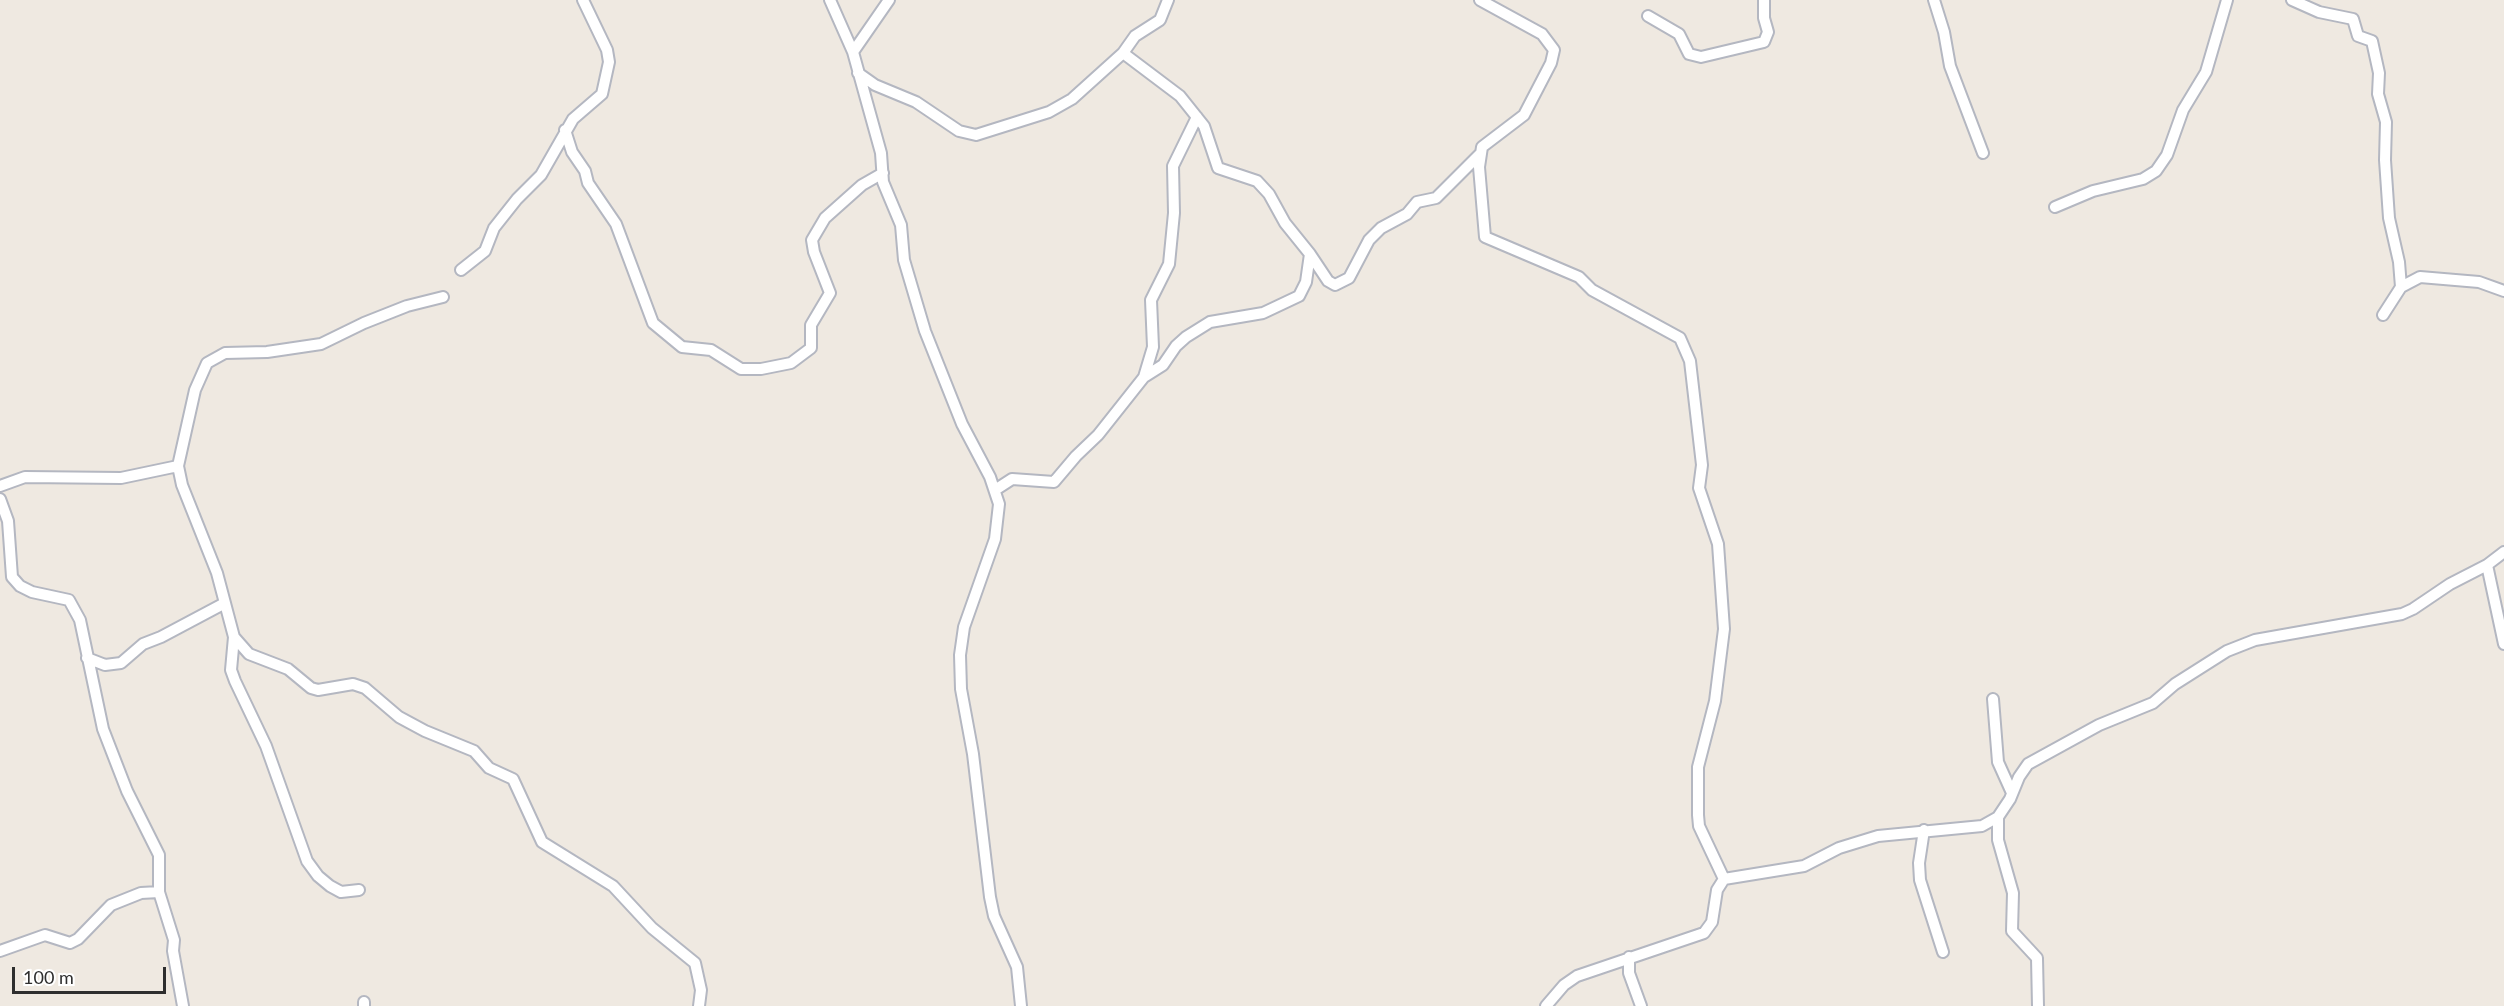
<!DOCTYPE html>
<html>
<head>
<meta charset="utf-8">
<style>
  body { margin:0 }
  #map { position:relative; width:2504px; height:1006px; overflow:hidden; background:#efe9e1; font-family:Lato,sans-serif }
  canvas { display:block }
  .scale { position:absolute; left:12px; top:967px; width:154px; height:27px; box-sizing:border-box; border:3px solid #2e2e2e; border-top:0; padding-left:8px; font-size:18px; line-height:21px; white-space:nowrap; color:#2e2e2e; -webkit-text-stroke:4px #fff; paint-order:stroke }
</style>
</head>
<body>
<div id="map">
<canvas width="2504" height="1006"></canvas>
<div class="scale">100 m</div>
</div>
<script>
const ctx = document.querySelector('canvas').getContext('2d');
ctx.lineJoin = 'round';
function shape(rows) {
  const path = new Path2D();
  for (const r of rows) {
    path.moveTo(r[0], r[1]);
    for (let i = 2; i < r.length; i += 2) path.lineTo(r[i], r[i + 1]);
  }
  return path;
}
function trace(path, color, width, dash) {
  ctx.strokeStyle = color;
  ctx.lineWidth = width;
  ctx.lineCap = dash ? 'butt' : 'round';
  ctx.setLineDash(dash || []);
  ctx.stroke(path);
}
const street = shape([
  [830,0,853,52,881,153,883,182,901,225,904,260,925,331,962,424,990,477,999,504,995,539,964,627,960,655,961,689,973,754,990,897,994,916,1017,967,1021,1006],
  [1480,0,1542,34,1554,50,1551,63,1524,115,1482,147,1479,167,1485,237,1579,277,1592,290,1680,338,1690,361,1702,465,1699,488,1718,544,1724,629,1715,701,1698,767,1698,815,1699,826,1724,879],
  [1934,0,1944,32,1950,66,1983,153],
  [2292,0,2319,12,2353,19,2358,36,2372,41,2379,73,2378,94,2386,122,2385,160,2389,218,2399,262,2401,287],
  [1648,16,1679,34,1689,54,1701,57,1764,42,1768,32,1764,18,1764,0],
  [853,52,889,0],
  [1123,53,1180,96,1204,126,1218,168,1257,181,1269,194,1285,223,1310,254,1328,281,1335,285,1349,278,1369,240,1381,228,1407,214,1417,202,1436,198,1480,154],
  [858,73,875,85,916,102,959,131,976,135,1049,112,1072,99,1123,53,1135,36,1160,20,1168,0],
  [565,130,572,152,585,171,588,183,616,224,653,323,682,347,711,350,741,369,761,369,791,363,811,348,811,325,830,293,814,252,812,240,825,218,862,185,883,173],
  [2055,207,2093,191,2143,179,2156,171,2167,155,2183,110,2206,72,2227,0],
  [461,270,485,251,494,228,517,199,541,175,573,119,602,94,609,62,607,50,583,0],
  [443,297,407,306,364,323,321,344,267,352,225,353,207,363,195,390,178,466,182,485,217,573,234,637,249,654,288,669,311,688,318,690,353,684,365,688,399,717,425,731,474,751,489,768,513,779,542,842,613,886,652,928,695,963,701,990,699,1006],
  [2383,315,2401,287,2420,277,2479,282,2504,291],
  [1144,377,1163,365,1176,346,1186,337,1210,322,1263,313,1299,296,1306,282,1310,254],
  [0,486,25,477,121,478,178,466],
  [995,490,1012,479,1054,482,1076,456,1098,435,1144,377,1153,347,1151,300,1169,264,1174,213,1173,166,1197,117],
  [0,499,8,521,12,577,20,586,32,592,69,600,80,620,103,729,127,791,159,855,159,892,174,940,173,951,183,1006],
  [2487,565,2504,644],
  [234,637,231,670,235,681,266,746,307,861,318,876,330,886,341,892,359,890],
  [87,658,105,665,121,663,143,644,161,637,225,603],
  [1993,699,1998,762,2012,793],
  [1998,817,1998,840,2013,893,2012,931,2037,958,2038,1006],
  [1924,830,1919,863,1920,880,1943,952],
  [0,951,45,935,70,943,78,939,111,905,141,893,159,892],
  [1629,957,1629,973,1641,1006],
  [364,1002,364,1006],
  [1546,1006,1564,985,1577,976,1704,933,1712,922,1717,890,1724,879,1804,866,1839,848,1878,836,1982,826,1998,817,2010,799,2019,777,2028,764,2099,725,2153,703,2175,684,2227,651,2255,640,2402,614,2413,609,2450,584,2487,565,2504,552]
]);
trace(street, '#b4b7c1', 14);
trace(street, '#fff', 10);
</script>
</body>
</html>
